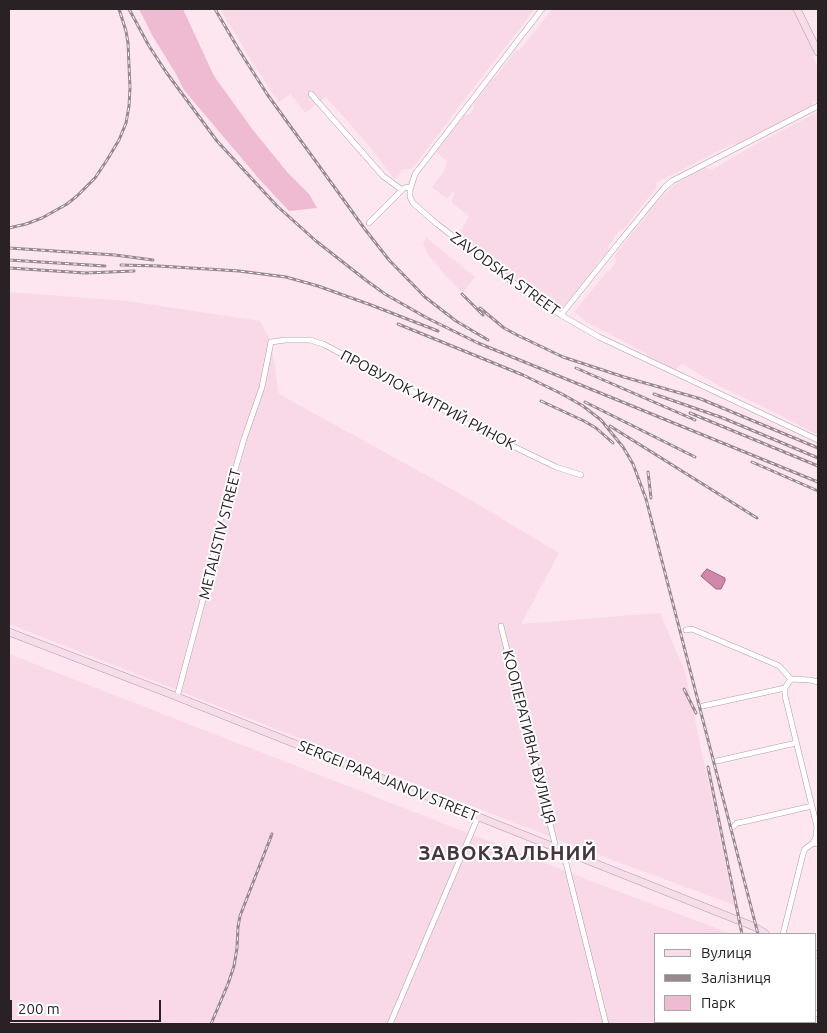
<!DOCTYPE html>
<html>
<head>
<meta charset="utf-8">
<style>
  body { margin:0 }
  #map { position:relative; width:827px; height:1033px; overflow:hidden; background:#fde6f0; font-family:Ubuntu,sans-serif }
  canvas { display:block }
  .frame { position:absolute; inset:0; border:10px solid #292124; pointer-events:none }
  .legend { position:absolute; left:654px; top:933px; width:162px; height:90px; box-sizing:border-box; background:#fff; border:1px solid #a9a6a7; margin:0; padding:6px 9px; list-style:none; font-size:15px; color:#292124 }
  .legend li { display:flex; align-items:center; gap:10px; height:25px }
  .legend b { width:25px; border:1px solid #a9a6a7 }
  .scale { position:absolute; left:10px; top:1000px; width:151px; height:22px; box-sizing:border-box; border:2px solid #292124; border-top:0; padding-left:6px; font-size:15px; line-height:18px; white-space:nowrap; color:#292124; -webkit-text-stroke:4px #fff; paint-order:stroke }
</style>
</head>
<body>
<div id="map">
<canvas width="827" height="1033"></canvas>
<div class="frame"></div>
<ul class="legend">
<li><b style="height:6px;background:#f7dce9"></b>Вулиця</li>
<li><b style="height:6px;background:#98888f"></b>Залізниця</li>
<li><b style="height:14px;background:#efbbd3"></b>Парк</li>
</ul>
<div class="scale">200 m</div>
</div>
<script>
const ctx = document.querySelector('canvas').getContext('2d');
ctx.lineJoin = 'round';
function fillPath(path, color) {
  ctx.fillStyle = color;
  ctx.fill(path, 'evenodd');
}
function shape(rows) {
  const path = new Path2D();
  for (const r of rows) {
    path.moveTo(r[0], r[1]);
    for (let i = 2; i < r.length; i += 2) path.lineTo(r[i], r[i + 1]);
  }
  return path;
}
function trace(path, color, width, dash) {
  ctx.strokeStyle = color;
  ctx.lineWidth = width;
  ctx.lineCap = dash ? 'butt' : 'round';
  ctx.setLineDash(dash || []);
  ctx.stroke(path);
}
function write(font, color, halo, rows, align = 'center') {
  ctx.font = font + ' Ubuntu,sans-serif';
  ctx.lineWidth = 4;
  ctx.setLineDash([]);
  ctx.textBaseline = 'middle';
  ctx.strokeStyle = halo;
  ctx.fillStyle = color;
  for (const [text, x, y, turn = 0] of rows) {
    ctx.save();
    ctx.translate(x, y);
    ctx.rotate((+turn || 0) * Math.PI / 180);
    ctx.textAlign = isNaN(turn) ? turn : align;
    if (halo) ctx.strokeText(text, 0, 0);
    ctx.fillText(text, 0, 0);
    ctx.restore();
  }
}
fillPath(shape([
  [220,9,534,9,531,14,460,105,416,164,410,169,404,169,394,179,371,148,326,97,305,113,291,94,279,102,271,91,255,66],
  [551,9,792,9,814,51,813,57,818,68,818,103,814,101,812,102,812,105,810,107,735,145,734,143,656,183,656,188,623,230,620,230,614,237,614,239,608,246,609,250,597,263,597,265,562,308,558,309,505,272,506,271,488,258,486,260,457,237,463,228,469,216,452,203,452,200,455,194,452,192,447,199,432,187,444,172,447,161,436,152,463,117,465,115,470,114,474,108,474,103,479,97,490,82,497,75,517,49,519,51,551,11],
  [818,112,818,435,778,414,721,387,682,364,675,370,646,358,647,354,585,321,574,312,606,273,612,268,616,262,615,255,618,251,660,199,674,185,705,167,711,170,762,141],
  [426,237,475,277,463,293,445,275,428,255,423,244],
  [9,292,127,301,260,321,271,342,279,394,464,496,559,553,521,624,660,613,685,672,734,905,556,839,9,624],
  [9,654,622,893,732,934,656,934,656,1022,775,1022,776,1024,9,1024]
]), '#f9d9e7');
fillPath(shape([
  [139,9,183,9,214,76,253,130,288,173,309,194,317,208,289,211,260,180,184,90,176,74,152,35]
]), '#efbbd3');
const water = shape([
  [707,569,725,578,725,581,721,589,716,589,702,577,701,576,704,572,707,569]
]);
fillPath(water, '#d087aa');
trace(water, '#9e6882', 1);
const minor = shape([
  [542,9,415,174,410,190,410,197,413,203,437,224,527,293,561,315,599,337,818,440],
  [311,94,383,176,402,190],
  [369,223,404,188,410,187],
  [561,315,621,240,664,188,672,181,818,106],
  [501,626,556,848],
  [686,630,692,629,775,664,779,666,791,679,810,680,818,682],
  [791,679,785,688,785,696,817,827,816,837,813,843,818,844],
  [177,697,209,577,218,528,244,439,262,387,271,342,285,340,310,340,323,344,401,385,473,427,556,467,581,475],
  [703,706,785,688],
  [717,761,796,743],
  [733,827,737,823,743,822,812,806],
  [563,851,606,1024],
  [783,934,803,854,805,849,813,843],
  [816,1013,818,1014],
  [806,1022,806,1024],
  [390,1024,478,817]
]);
const secondary = shape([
  [797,9,818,52],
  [9,632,170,694,755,927,766,934],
  [816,954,818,955]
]);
trace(minor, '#b39da7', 6);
trace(secondary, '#b39da7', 8);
trace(minor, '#fff', 5);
trace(secondary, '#f7dce9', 7);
const rail = shape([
  [129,9,149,46,166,72,217,141,277,206,316,241,367,281,385,294,427,318,478,343,818,482],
  [215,9,239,50,267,94,364,228,389,260,425,297,456,321,488,340],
  [9,228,26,224,42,218,67,204,77,196,95,178,107,160,119,140,126,123,129,106,130,88,128,43,126,31,119,9],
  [9,248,115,255,153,260],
  [9,260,105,266],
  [121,265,159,266,239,271,286,277,318,286,371,305,438,331],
  [9,268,86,273,134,271],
  [462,294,483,315],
  [480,308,504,328,517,335,563,357,624,377,701,399,818,448],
  [398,324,523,375,562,394,583,406,601,420,623,447,633,464,646,499,758,934],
  [576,368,695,420],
  [654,394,723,418,818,458],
  [541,401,584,421,596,428,613,443],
  [585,402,695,457],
  [690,413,818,466],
  [610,426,757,518],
  [752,462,818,491],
  [648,472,651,498],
  [684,689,696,713],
  [708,767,742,934],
  [768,1022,768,1024],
  [783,1022,784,1024],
  [211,1024,228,984,234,966,237,948,238,927,240,916,272,834]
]);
trace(rail, '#98888f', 3);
trace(rail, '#fff', 1, [4]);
write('15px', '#292124', '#fff', [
  ["ZAVODSKA STREET",505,274,36],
  ["ПРОВУЛОК ХИТРИЙ РИНОК",428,400,28],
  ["METALISTIV STREET",220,534,-76],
  ["КООПЕРАТИВНА ВУЛИЦЯ",529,737,76],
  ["SERGEI PARAJANOV STREET",388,781,22]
]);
ctx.letterSpacing = '1px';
write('bold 20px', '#47353d', '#fff', [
  ["ЗАВОКЗАЛЬНИЙ",508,853]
]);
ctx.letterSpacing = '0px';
</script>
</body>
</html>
